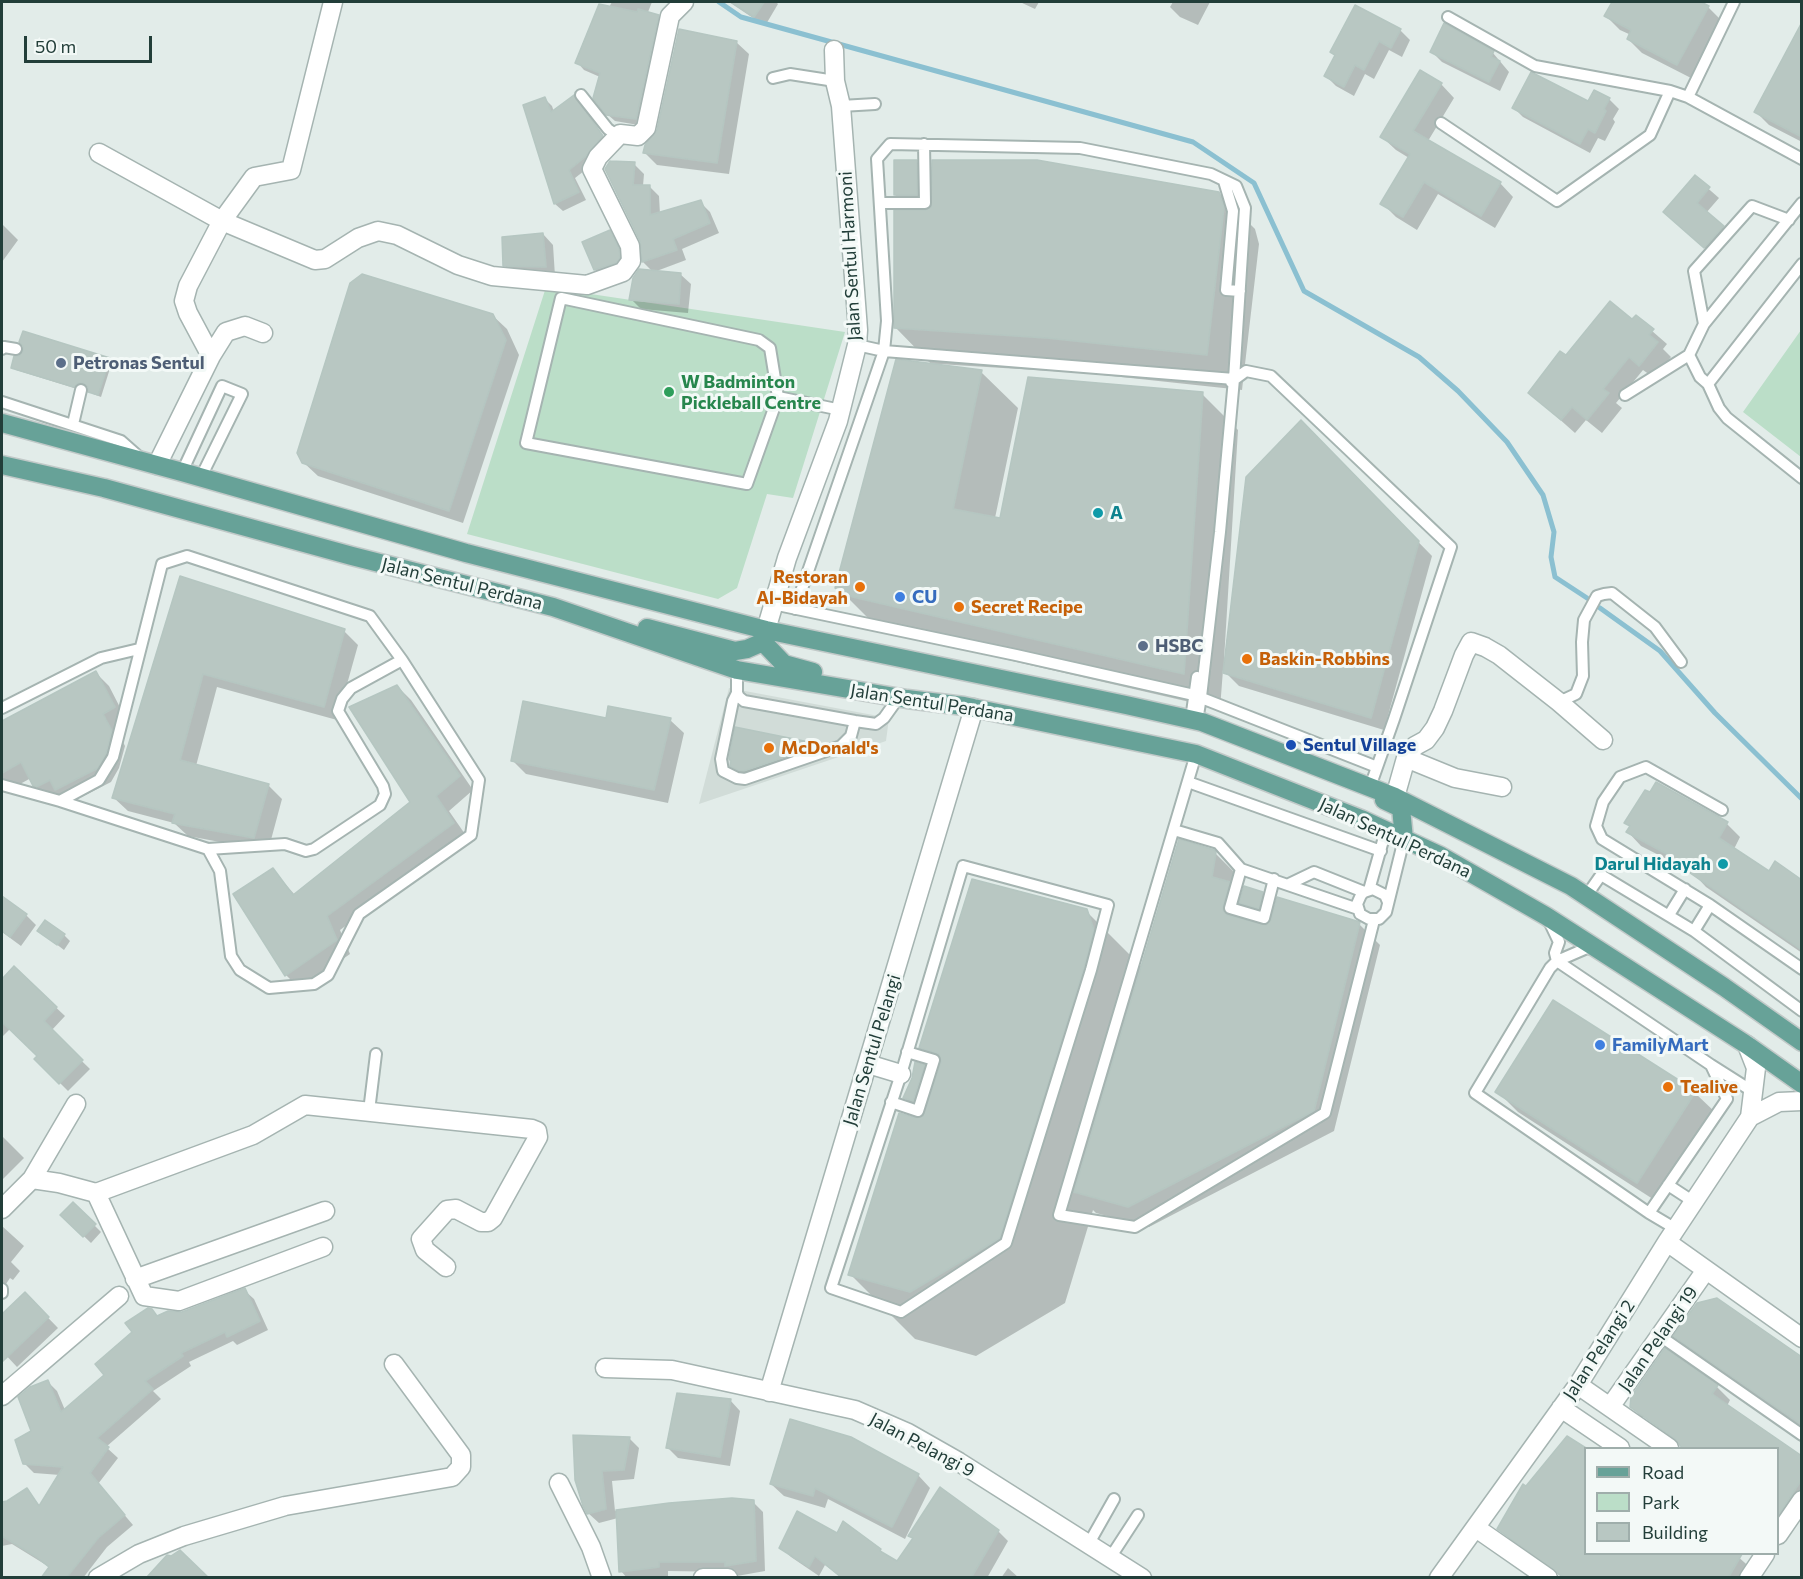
<!DOCTYPE html>
<html>
<head>
<meta charset="utf-8">
<style>
  body { margin:0 }
  #map { position:relative; width:1803px; height:1579px; overflow:hidden; background:#e2ece9; font-family:Commissioner,sans-serif }
  canvas { display:block }
  .frame { position:absolute; inset:0; border:3px solid #223e39; pointer-events:none }
  .legend { position:absolute; left:1584px; top:1447px; width:195px; height:108px; box-sizing:border-box; background:#f3f9f7; border:2px solid #9faeab; margin:0; padding:8px 10px; list-style:none; font-size:18px; color:#223e39 }
  .legend li { display:flex; align-items:center; gap:12px; height:30px }
  .legend b { width:30px; border:2px solid #9faeab }
  .scale { position:absolute; left:24px; top:36px; width:128px; height:27px; box-sizing:border-box; border:3px solid #223e39; border-top:0; padding-left:8px; font-size:18px; line-height:21px; white-space:nowrap; color:#223e39; -webkit-text-stroke:4px #f3f9f7; paint-order:stroke }
</style>
</head>
<body>
<div id="map">
<canvas width="1803" height="1579"></canvas>
<div class="frame"></div>
<ul class="legend">
<li><b style="height:8px;background:#67a298"></b>Road</li>
<li><b style="height:16px;background:#bbdec8"></b>Park</li>
<li><b style="height:16px;background:#b8c7c2"></b>Building</li>
</ul>
<div class="scale">50 m</div>
</div>
<script>
const ctx = document.querySelector('canvas').getContext('2d');
ctx.lineJoin = 'round';
function fillPath(path, color) {
  ctx.fillStyle = color;
  ctx.fill(path, 'evenodd');
}
function shape(rows) {
  const path = new Path2D();
  for (const r of rows) {
    path.moveTo(r[0], r[1]);
    for (let i = 2; i < r.length; i += 2) path.lineTo(r[i], r[i + 1]);
  }
  return path;
}
function trace(path, color, width, dash) {
  ctx.strokeStyle = color;
  ctx.lineWidth = width;
  ctx.lineCap = dash ? 'butt' : 'round';
  ctx.setLineDash(dash || []);
  ctx.stroke(path);
}
function write(font, color, halo, rows, align = 'center') {
  ctx.font = font + ' Commissioner,sans-serif';
  ctx.lineWidth = 6;
  ctx.setLineDash([]);
  ctx.textBaseline = 'middle';
  ctx.strokeStyle = halo;
  ctx.fillStyle = color;
  for (const [text, x, y, turn = 0] of rows) {
    ctx.save();
    ctx.translate(x, y);
    ctx.rotate((+turn || 0) * Math.PI / 180);
    ctx.textAlign = isNaN(turn) ? turn : align;
    if (halo) ctx.strokeText(text, 0, 0);
    ctx.fillText(text, 0, 0);
    ctx.restore();
  }
}
fillPath(shape([
  [729,688,889,718,886,741,699,804]
]), '#d1dcd8');
fillPath(shape([
  [547,284,584,293,845,332,793,498,767,494,737,588,718,599,467,534],
  [1801,330,1801,457,1743,412]
]), '#bbdec8');
fillPath(shape([
  [612,2,652,2,648,12,658,16,665,23,644,126,615,121,607,114,600,77,584,70,577,62],
  [729,2,776,2,778,4,765,26],
  [1020,2,1039,2,1035,9],
  [1173,2,1210,2,1198,25,1180,17,1170,7],
  [1613,2,1698,2,1708,7,1722,21,1691,78,1642,53,1628,39,1631,35,1620,30,1606,16],
  [1400,30,1410,40,1402,57,1389,50,1374,79,1365,74,1354,96,1336,86,1326,76,1336,56],
  [1802,30,1802,142,1769,125,1756,112],
  [736,42,749,54,729,174,657,165,645,153],
  [1432,52,1493,53,1509,72,1500,91,1442,62],
  [1441,84,1454,98,1428,141,1500,183,1513,197,1495,228,1438,194,1417,230,1396,217,1382,203,1409,158,1396,150,1382,137],
  [544,98,552,106,554,112,581,105,609,144,593,164,575,178,586,200,563,211,555,204,525,106],
  [1609,99,1619,109,1613,119,1615,122,1605,141,1598,138,1590,153,1523,117,1514,108,1589,103],
  [916,161,933,178,1219,193,1255,229,1259,244,1242,390,1084,373,938,364,937,366,981,372,1018,408,995,518,1001,520,1202,394,1238,430,1224,660,1226,660,1301,422,1432,556,1384,730,1239,686,1223,670,1220,709,891,633,874,624,837,587,933,366,895,327,912,212,895,195],
  [634,164,644,174,643,186,649,186,659,196,660,214,700,202,710,212,719,233,682,249,686,260,654,272,680,274,691,284,688,313,641,309,631,299,653,272,643,262,642,241,606,169],
  [1695,177,1719,198,1706,213,1733,237,1715,257,1675,222],
  [2,224,18,240,2,262],
  [609,232,616,238,625,257,625,265,602,276,595,270,584,243],
  [543,234,553,245,555,276,515,275,504,265],
  [492,315,507,329,519,355,463,523,318,476,303,462],
  [1636,317,1667,344,1663,349,1671,357,1654,378,1643,370,1616,403,1622,408,1602,433,1586,420,1575,433,1530,393,1566,357,1632,321],
  [20,357,109,359,112,362,101,397,93,394,88,385,81,385,77,389,16,370,13,367],
  [181,578,344,631,358,645,337,720,217,687,196,766,269,786,282,799,268,851,188,836,174,823,128,811,114,798],
  [96,673,109,686,127,721,116,728,125,746,119,768,111,782,70,803,62,794,49,799,34,785,31,778,11,789,2,780,2,722],
  [397,686,411,700,473,790,449,811,467,837,340,930,350,954,300,989,286,975,235,894,273,870,295,895,412,802],
  [607,719,670,720,684,733,668,803,526,774,512,760],
  [808,743,815,750,752,777,739,772,732,766],
  [1626,822,1727,824,1740,837,1734,849,1769,873,1802,882,1802,953,1706,887,1692,872,1641,846,1628,832,1631,828],
  [1213,851,1236,874,1234,888,1242,897,1262,894,1276,907,1359,924,1380,945,1334,1131,1149,1227,1096,1213,1093,1210,1065,1303,976,1356,915,1339,850,1274,916,1120,925,1117,905,1098,924,1066,937,1080,941,1068,921,1047,1086,911,1142,967],
  [1248,910,1265,926,1245,921],
  [2,897,26,915,36,925,21,946,2,932],
  [39,931,64,935,70,941,64,950],
  [14,968,65,1016,51,1031,90,1069,68,1091,36,1059,39,1056,10,1029,2,1037,2,981],
  [1554,1002,1695,1093,1716,1113,1659,1203,1518,1112,1497,1091],
  [2,1136,24,1158,2,1180],
  [73,1204,101,1232,91,1243,62,1215],
  [2,1226,24,1246,11,1262,20,1271,13,1280,10,1278,2,1290],
  [244,1290,254,1299,268,1330,237,1345,233,1341,189,1362,191,1366,153,1391,161,1399,106,1447,118,1458,98,1484,133,1525,107,1547,83,1578,51,1578,50,1568,46,1565,12,1544,2,1546,2,1503,8,1502,27,1490,40,1506,60,1475,34,1473,24,1463,48,1382,57,1391,65,1410,106,1375,134,1333,151,1310,158,1317,183,1313],
  [25,1294,58,1328,17,1367,2,1351,2,1316],
  [1675,1336,1802,1359,1802,1428,1689,1350],
  [1717,1387,1730,1400,1727,1406,1802,1458,1802,1514,1784,1521,1778,1517,1778,1448,1681,1445,1646,1421,1631,1407],
  [1643,1415,1682,1442,1681,1444,1643,1418],
  [730,1400,740,1411,730,1466,678,1458,667,1447],
  [629,1438,639,1448,634,1479,612,1481,615,1511,732,1499,753,1502,763,1512,765,1571,737,1576,732,1572,668,1571,668,1576,627,1578,621,1571,618,1518,599,1523,588,1513,576,1480],
  [918,1475,930,1488,905,1539,828,1499,825,1508,784,1496,771,1484],
  [1499,1529,1586,1554,1735,1554,1754,1571,1750,1578,1563,1578,1513,1542],
  [998,1531,1008,1541,987,1578,842,1578,825,1565,819,1576,791,1557,781,1547,837,1535,880,1551,897,1563,914,1539,910,1535],
  [1008,1568,1019,1578,1001,1578]
]), '#0003');
trace(shape([
  [719,2,741,17,1193,142,1254,183,1304,291,1419,357,1458,391,1507,442,1543,495,1554,532,1551,557,1555,577,1587,598],
  [1600,608,1660,651,1715,713,1802,799]
]), '#8bc0d1', 5);
const building = shape([
  [731,2,764,2,754,17,731,2],
  [1612,2,1701,2,1709,6,1677,65,1627,39,1631,30,1604,16,1612,2],
  [599,4,637,12,638,9,659,15,636,119,606,115,593,98,600,73,575,63,599,4],
  [1355,5,1401,29,1391,48,1379,41,1364,70,1355,65,1344,87,1324,76,1335,55,1330,52,1355,5],
  [1802,22,1802,137,1754,112,1802,22],
  [1444,23,1494,51,1491,57,1500,61,1489,82,1430,52,1444,23],
  [679,29,737,41,717,163,643,153,645,145,657,130,679,29],
  [1420,70,1442,83,1413,131,1501,182,1481,216,1424,182,1403,217,1380,204,1410,154,1380,137,1420,70],
  [1531,72,1588,101,1594,90,1610,98,1604,109,1606,111,1595,133,1588,129,1580,144,1512,108,1531,72],
  [574,95,603,136,586,156,569,170,579,192,554,204,523,105,545,97,551,112,574,95],
  [894,160,917,160,917,195,894,195,894,160],
  [932,160,1037,160,1219,192,1224,207,1207,355,1047,338,894,328,894,210,925,210,931,207,932,160],
  [610,161,635,162,633,185,650,185,650,215,701,200,710,223,673,239,677,250,642,262,640,241,605,169,610,161],
  [1695,175,1710,187,1697,203,1724,226,1704,248,1663,212,1695,175],
  [610,230,619,249,620,258,616,263,594,270,582,242,610,230],
  [543,233,546,267,503,266,502,237,543,233],
  [639,269,681,273,679,304,629,300,633,278,639,269],
  [362,274,493,314,506,340,449,511,302,463,297,453,350,283,362,274],
  [1610,301,1632,319,1636,315,1654,329,1649,335,1658,342,1639,366,1629,357,1603,389,1609,393,1587,420,1572,407,1561,420,1528,393,1560,351,1566,355,1610,301],
  [23,331,110,358,98,395,88,392,88,387,83,383,78,383,74,387,11,368,14,356,19,356,23,351,23,346,19,342,23,331],
  [896,359,982,370,953,509,1000,518,1028,377,1203,392,1184,674,853,597,835,588,896,359],
  [1301,420,1419,541,1371,718,1223,673,1246,477,1301,420],
  [180,576,345,629,324,707,203,674,180,760,269,784,254,838,172,823,175,814,112,798,180,576],
  [96,671,115,707,103,714,112,731,106,754,98,768,55,790,50,780,36,787,33,786,21,762,2,773,2,721,96,671],
  [397,685,460,776,436,796,454,823,327,916,337,940,285,976,233,894,273,868,293,895,410,802,349,707,397,685],
  [523,701,606,718,608,706,671,718,654,790,511,761,523,701],
  [735,727,809,742,807,750,744,771,739,771,730,766,731,761,729,759,735,727],
  [1656,782,1728,822,1719,838,1769,871,1775,861,1802,880,1802,950,1690,873,1693,868,1626,832,1630,826,1624,823,1645,790,1650,792,1656,782],
  [1179,839,1214,850,1216,852,1212,877,1230,882,1223,907,1223,910,1227,915,1266,925,1271,920,1277,897,1360,922,1314,1111,1128,1207,1074,1192,1179,839],
  [972,879,1087,909,1094,930,1084,968,1000,1238,910,1292,848,1275,899,1113,916,1118,923,1116,941,1062,939,1054,919,1048,972,879],
  [1244,886,1263,892,1259,909,1239,903,1244,886],
  [2,896,27,914,10,937,2,931,2,896],
  [45,920,65,934,57,945,37,931,45,920],
  [14,966,57,1007,44,1021,83,1060,59,1084,34,1059,37,1056,2,1022,2,979,14,966],
  [1553,1000,1696,1091,1637,1183,1495,1092,1553,1000],
  [915,1062,925,1065,913,1101,903,1098,912,1078,915,1062],
  [73,1202,96,1224,83,1237,60,1215,73,1202],
  [245,1288,260,1321,227,1337,225,1332,181,1353,183,1356,145,1381,153,1389,97,1438,109,1447,90,1473,125,1515,98,1538,66,1578,41,1578,49,1567,35,1556,2,1536,2,1502,7,1501,27,1488,39,1506,63,1467,23,1464,15,1440,31,1431,18,1397,30,1387,48,1380,61,1412,104,1375,95,1364,132,1332,125,1323,148,1308,152,1309,157,1316,168,1311,182,1312,245,1288],
  [25,1292,49,1317,2,1362,2,1314,25,1292],
  [1717,1298,1802,1357,1802,1425,1673,1336,1697,1303,1717,1298],
  [1665,1348,1718,1385,1712,1394,1802,1456,1802,1479,1778,1516,1778,1449,1683,1449,1675,1439,1630,1407,1631,1397,1665,1348],
  [677,1393,731,1399,720,1457,666,1448,677,1393],
  [790,1419,851,1437,919,1474,892,1527,815,1488,813,1496,770,1484,790,1419],
  [573,1435,630,1437,624,1470,602,1471,606,1509,587,1514,583,1506,575,1480,573,1435],
  [1567,1436,1586,1448,1586,1554,1742,1554,1728,1578,1565,1578,1497,1529,1523,1484,1526,1486,1567,1436],
  [940,1487,999,1530,971,1578,842,1578,815,1556,809,1567,779,1548,797,1511,837,1533,843,1521,881,1549,880,1551,897,1561,913,1538,908,1536,940,1487],
  [732,1498,754,1500,756,1561,725,1566,725,1562,659,1562,659,1567,619,1572,616,1510,669,1503,732,1498],
  [180,1550,209,1578,146,1578,167,1555,171,1556,180,1550]
]);
fillPath(building, '#b8c7c2');
trace(building, '#b5c6c1', 1.5);
const lane = shape([
  [1448,17,1535,66,1670,91,1688,97,1802,159],
  [773,78,790,74,835,81],
  [581,95,608,129,618,136],
  [1688,97,1734,2],
  [841,106,875,104],
  [1441,123,1557,201,1650,135,1670,91],
  [1224,181,1233,211,1226,290,1240,291],
  [881,203,925,203,924,144],
  [561,298,759,340,770,348,778,397,747,484,526,443,561,298],
  [1704,324,1694,271,1752,206,1789,220],
  [857,345,884,351,1234,379],
  [2,349,4,347,16,349],
  [1689,355,1700,377,1708,384,1719,408,1727,418,1802,478],
  [1231,382,1246,371,1271,376,1451,547,1394,719,1370,787],
  [1708,384,1802,264],
  [1625,395,1689,355,1704,324,1802,203],
  [778,397,841,410],
  [2,402,121,441,138,456],
  [73,424,81,390],
  [182,472,222,386,242,394,201,477],
  [773,604,1016,655,1194,695,1377,767],
  [795,609,884,351,887,321,877,159,890,144,1080,148,1211,174,1236,186,1245,208,1234,379,1220,532,1201,697,1197,721],
  [737,670,737,693,739,697,744,701,855,721,876,724,884,718,899,697],
  [737,693,733,701,721,759,723,771,737,778,745,779,841,746,851,736,855,721],
  [1559,702,1576,694,1583,676,1582,642,1584,620,1597,596,1604,594,1612,593,1655,627,1681,662],
  [2,708,101,658,139,649],
  [1192,712,1197,677],
  [1196,754,1059,1215,1135,1227,1325,1113,1374,920],
  [1188,782,1381,851],
  [2,785,60,801,208,849,220,871,231,956,240,970,269,988,314,984,328,975,359,914,471,835,479,780,402,660,370,616,187,556,162,564,113,757,99,780,60,801],
  [1722,810,1646,767,1620,777,1603,802,1596,826,1602,839,1710,905,1802,969],
  [1174,830,1218,843,1241,869,1358,909],
  [208,849,285,844,306,851,314,849,380,805,385,794,383,786,338,711,342,699,351,688,402,660],
  [963,866,1108,905,1091,970,1006,1243,901,1312,831,1288,901,1074,963,866],
  [1241,869,1230,908,1264,918,1274,879],
  [1289,884,1314,872,1364,892],
  [1369,890,1386,830],
  [1587,895,1601,875,1694,931,1802,1011],
  [1388,902,1385,895,1373,889,1364,892,1361,895,1357,904,1360,914,1369,919,1379,919,1386,912,1404,839],
  [1669,915,1685,889],
  [1549,921,1559,942,1555,953,1557,961,1711,1065,1752,1091],
  [1694,931,1710,905],
  [1595,950,1587,948,1557,961,1550,968,1475,1093,1649,1213,1727,1099,1711,1065],
  [891,1102,918,1111,934,1060,907,1052],
  [369,1111,376,1054],
  [1668,1185,1694,1202],
  [1649,1213,1676,1229],
  [2,1289,2,1293],
  [1660,1336,1802,1435],
  [1088,1545,1114,1499],
  [1110,1558,1138,1515]
]);
const street = shape([
  [99,153,222,221,315,260,325,259,358,238,378,231,397,235,458,265,492,276,587,285,623,272,631,261,630,246,592,169,598,157,620,134,638,136,646,128,670,16,684,2],
  [211,356,226,332,245,326,263,333],
  [157,465,211,356,188,313,184,301,188,286,222,221,254,177,291,170,333,2],
  [766,630,787,558,838,421,857,345,858,330,841,106,835,81,834,50],
  [1406,758,1455,778,1502,787],
  [1395,797,1406,758,1415,746,1426,740,1435,728,1443,711,1464,655,1471,642,1485,647,1499,655,1559,702,1603,740],
  [1747,1045,1756,1068,1750,1117],
  [868,1064,901,1074],
  [32,1179,59,1183,96,1193,144,1296,179,1301,323,1247],
  [96,1193,253,1135,305,1105,532,1129,537,1131,538,1137,493,1218,488,1222,481,1222,456,1209,447,1210,421,1239,425,1250,446,1267],
  [2,1209,32,1179,76,1104],
  [1667,1242,1802,1338],
  [135,1279,325,1211],
  [605,1368,672,1370,855,1410,908,1433,959,1462,1142,1578],
  [1578,1385,1669,1448],
  [769,1392,974,708],
  [2,1396,119,1296],
  [1610,1407,1706,1270],
  [1561,1408,1620,1448],
  [559,1483,591,1547,602,1578],
  [1476,1528,1548,1578],
  [1778,1535,1802,1500],
  [98,1578,139,1554,184,1536,285,1506,452,1477,461,1467,461,1455,394,1364],
  [703,1578,728,1578],
  [1439,1578,1578,1385,1667,1242,1750,1117,1779,1102,1802,1101],
  [1749,1578,1765,1554]
]);
const primary = shape([
  [2,423,182,472,466,553,766,630,1126,705,1202,722,1395,797,1571,886,1724,987,1802,1042],
  [2,465,104,488,352,556,553,607,737,670,907,699,964,706,1196,754,1361,819,1441,856,1546,916,1747,1045,1802,1084],
  [647,628,735,651,747,649,763,642],
  [765,631,763,642,784,664,813,672],
  [1384,800,1401,808,1404,839]
]);
trace(lane, '#a5b4b1', 14);
trace(street, '#a5b4b1', 21);
trace(primary, '#c1c9c8', 21);
trace(lane, '#fff', 10);
trace(street, '#fff', 18);
trace(primary, '#67a298', 18);
for (const [x, y, r, color] of [
  [61,363,6,"#5c6f8a"],
  [669,392,6,"#2e9e5b"],
  [1098,513,6,"#0f9aa8"],
  [860,587,6,"#e8710a"],
  [900,597,6,"#3f7fe0"],
  [959,607,6,"#e8710a"],
  [1143,646,6,"#5c6f8a"],
  [1247,659,6,"#e8710a"],
  [1291,745,6,"#1a4fb4"],
  [769,748,6,"#e8710a"],
  [1723,864,6,"#0f9aa8"],
  [1600,1045,6,"#3f7fe0"],
  [1668,1087,6,"#e8710a"]
]) {
  const dot = new Path2D();
  dot.arc(x, y, r, 0, 2 * Math.PI);
  ctx.fillStyle = color;
  ctx.fill(dot);
  trace(dot, '#f3f9f7', 2);
}
write('18px', '#223e39', '#f3f9f7', [
  ["Jalan Sentul Harmoni",850,256,-93],
  ["Jalan Sentul Perdana",462,584,14],
  ["Jalan Sentul Perdana",932,703,9],
  ["Jalan Sentul Perdana",1395,838,25],
  ["Jalan Sentul Pelangi",872,1050,-73],
  ["Jalan Pelangi 19",1658,1339,-55],
  ["Jalan Pelangi 2",1599,1350,-57],
  ["Jalan Pelangi 9",922,1445,28]
]);
write('bold 18px', '#4e5e75', '#f3f9f7', [
  ["Petronas Sentul",73,363],
  ["HSBC",1155,646]
], 'left');
write('bold 18px', '#27864d', '#f3f9f7', [
  ["W Badminton",681,382],
  ["Pickleball Centre",681,403]
], 'left');
write('bold 18px', '#0d838f', '#f3f9f7', [
  ["A",1110,513],
  ["Darul Hidayah",1711,864,"right"]
], 'left');
write('bold 18px', '#c56008', '#f3f9f7', [
  ["Restoran",848,577,"right"],
  ["Al-Bidayah",848,598,"right"],
  ["Secret Recipe",971,607],
  ["Baskin-Robbins",1259,659],
  ["McDonald's",781,748],
  ["Tealive",1680,1087]
], 'left');
write('bold 18px', '#366cbe', '#f3f9f7', [
  ["CU",912,597],
  ["FamilyMart",1612,1045]
], 'left');
write('bold 18px', '#164399', '#f3f9f7', [
  ["Sentul Village",1303,745]
], 'left');
</script>
</body>
</html>
